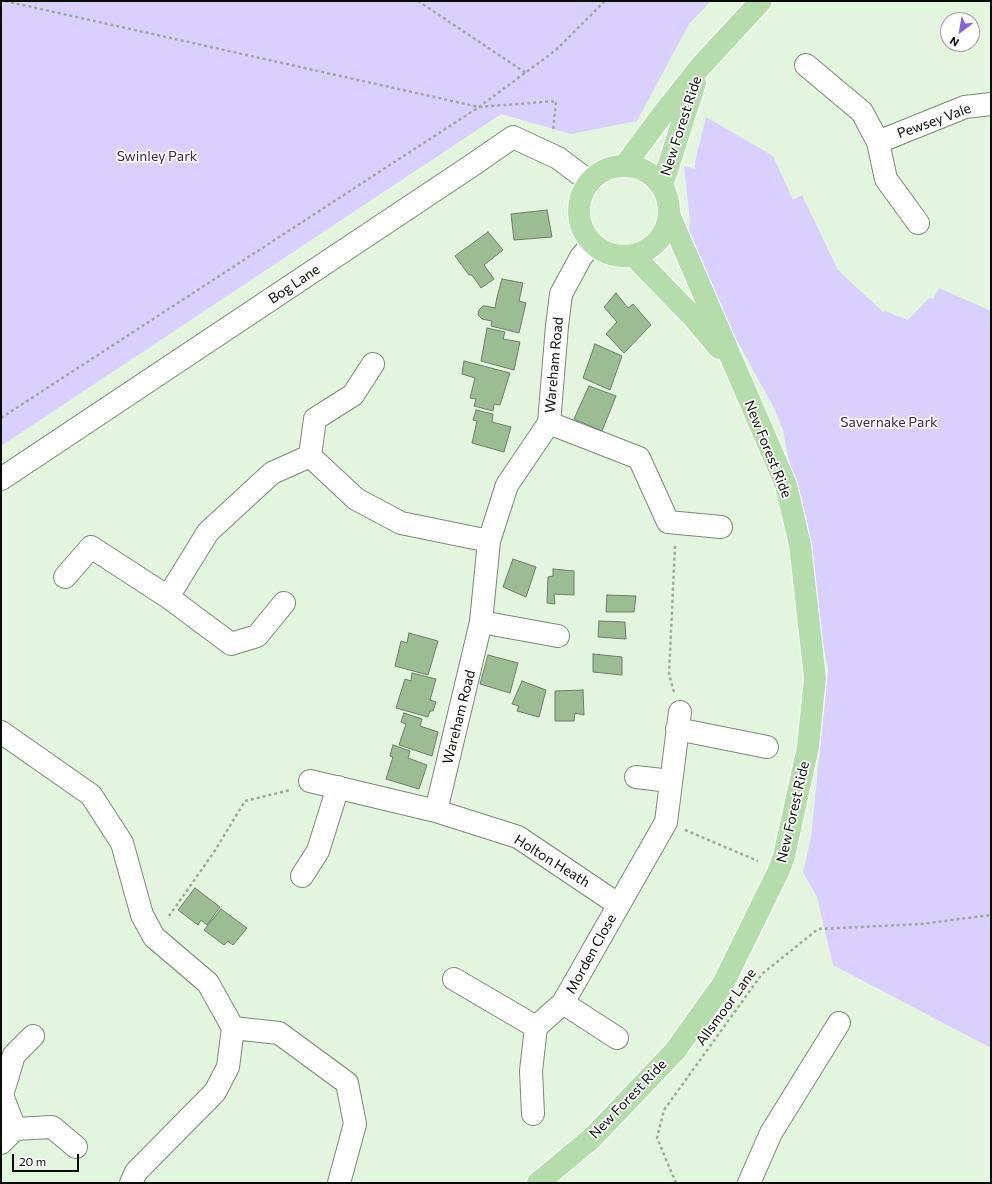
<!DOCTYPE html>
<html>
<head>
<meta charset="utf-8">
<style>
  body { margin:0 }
  #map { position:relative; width:992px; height:1184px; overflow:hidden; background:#e4f5df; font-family:Commissioner,sans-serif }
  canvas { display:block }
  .frame { position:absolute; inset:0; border:2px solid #080d07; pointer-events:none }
  .north { position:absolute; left:940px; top:12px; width:40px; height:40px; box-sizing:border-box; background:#fff; border:1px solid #9c9e9c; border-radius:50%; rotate:211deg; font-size:11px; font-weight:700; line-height:16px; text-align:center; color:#080d07 }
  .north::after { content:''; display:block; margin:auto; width:14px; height:18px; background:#8760db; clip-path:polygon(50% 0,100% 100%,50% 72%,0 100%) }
  .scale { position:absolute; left:12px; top:1154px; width:67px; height:18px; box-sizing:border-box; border:2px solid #080d07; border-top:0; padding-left:5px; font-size:12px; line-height:14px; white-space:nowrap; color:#080d07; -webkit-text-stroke:3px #fff; paint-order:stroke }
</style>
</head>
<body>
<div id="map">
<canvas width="992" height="1184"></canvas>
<div class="frame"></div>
<div class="north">N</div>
<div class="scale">20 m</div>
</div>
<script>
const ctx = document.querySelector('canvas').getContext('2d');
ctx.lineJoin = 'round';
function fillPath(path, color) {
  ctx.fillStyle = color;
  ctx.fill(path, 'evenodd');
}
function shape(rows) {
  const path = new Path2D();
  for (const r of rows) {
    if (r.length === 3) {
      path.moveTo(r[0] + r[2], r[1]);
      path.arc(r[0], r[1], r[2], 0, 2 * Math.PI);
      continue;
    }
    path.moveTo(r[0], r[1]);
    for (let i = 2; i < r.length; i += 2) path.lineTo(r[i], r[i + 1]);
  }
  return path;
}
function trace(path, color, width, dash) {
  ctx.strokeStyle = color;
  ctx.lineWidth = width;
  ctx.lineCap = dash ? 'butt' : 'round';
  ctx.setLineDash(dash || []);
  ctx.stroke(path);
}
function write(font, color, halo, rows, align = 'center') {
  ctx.font = font + ' Commissioner,sans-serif';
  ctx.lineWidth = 3.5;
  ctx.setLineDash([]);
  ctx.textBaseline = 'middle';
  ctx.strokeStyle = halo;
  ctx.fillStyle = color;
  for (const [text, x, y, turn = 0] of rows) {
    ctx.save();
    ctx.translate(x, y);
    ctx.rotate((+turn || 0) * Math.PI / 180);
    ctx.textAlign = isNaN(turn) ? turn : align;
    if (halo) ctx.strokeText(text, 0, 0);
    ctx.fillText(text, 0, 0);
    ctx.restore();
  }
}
fillPath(shape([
  [1,1,711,1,689,24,637,121,571,134,501,114,1,446],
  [706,117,773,156,793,200,802,195,838,270,883,312,885,311,908,320,929,298,933,299,939,288,991,311,991,1048,833,965,817,897,803,872,811,838,828,670,783,430,774,408,707,286,688,238,690,221,684,166,695,169,695,162]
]), '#dad0fd');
const building = shape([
  [547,210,552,237,514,240,511,214,547,210],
  [488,232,503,250,484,265,494,279,481,288,472,275,469,275,455,256,488,232],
  [502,279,523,283,519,301,526,303,519,333,491,326,492,321,482,319,478,315,479,310,483,306,486,306,495,308,497,297,502,279],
  [616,293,628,308,633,304,651,325,624,353,606,334,617,322,604,307,616,293],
  [487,328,505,332,503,339,520,342,514,370,481,361,487,328],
  [595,344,622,356,610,390,583,378,595,344],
  [464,361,510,373,500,405,494,404,493,411,474,406,476,399,470,398,475,378,462,374,464,361],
  [589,386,616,396,602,431,574,419,589,386],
  [476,410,493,414,492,422,511,427,504,452,472,443,477,421,473,420,476,410],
  [513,559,536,567,526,597,503,587,513,559],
  [553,569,574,571,574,595,554,594,555,604,547,603,548,577,553,576,553,569],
  [607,595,636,596,634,612,606,612,607,595],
  [599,621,625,622,626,639,598,637,599,621],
  [409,633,438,641,428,675,395,666,401,641,407,643,409,633],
  [593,654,622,657,622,675,593,672,593,654],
  [488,655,518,663,510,693,480,684,488,655],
  [412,673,436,679,430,700,436,702,433,711,430,711,428,717,396,708,405,679,411,681,412,673],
  [522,681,546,690,539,717,517,711,519,706,512,704,522,681],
  [583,690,584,715,575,713,574,721,555,721,555,691,583,690],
  [404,713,422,719,420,726,438,732,432,756,399,745,406,724,401,722,404,713],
  [393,745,410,751,408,758,427,765,419,789,386,779,393,757,390,756,393,745],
  [195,888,220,907,207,925,201,920,198,925,178,910,195,888],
  [221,909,247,928,233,945,228,941,224,945,204,930,221,909]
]);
fillPath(building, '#9cbd94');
trace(building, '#6d7c69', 1);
const minor = shape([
  [806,65,862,112,878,142],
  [918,223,886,179,878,142,965,107,991,104],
  [549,423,639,458,668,522,721,527],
  [310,456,315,419,353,395,373,364],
  [1,479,471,166,513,137,558,158,590,182],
  [65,577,91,547,168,597],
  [284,603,257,636,231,644,168,597,208,532,272,473,310,456,356,499,401,523,489,541],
  [481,622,558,636],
  [677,729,767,747],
  [1,732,91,795,122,843,142,915,154,937,208,983,233,1028,228,1067,215,1092,136,1172,131,1183],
  [636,777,670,781],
  [310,781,436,811,518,837,619,905],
  [436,811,481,622,489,541,507,485,549,423,557,326,561,294,581,257,592,244],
  [302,876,318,851,338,787],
  [454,979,536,1027,563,1003,666,822,680,712],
  [563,1003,617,1038],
  [233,1028,279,1033,347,1083,355,1124,339,1183],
  [533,1114,531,1071,536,1027],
  [15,1129,2,1095,14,1055,33,1036],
  [1,1143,15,1129,52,1127,76,1147],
  [749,1183,771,1133,839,1023]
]);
const major = shape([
  [625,165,662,115,700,67,761,1],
  [624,211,45],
  [662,186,695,83],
  [633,255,692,316,719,348],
  [538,1183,592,1138,675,1051,723,984,779,870,784,856,808,747,815,678,800,545,786,485,669,214]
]);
trace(minor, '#7a8976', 24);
trace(major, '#fff', 24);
trace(shape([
  [5,1,479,107,556,101,553,132],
  [418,1,526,73],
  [1,418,479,107,556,50,605,1],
  [674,692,669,674,675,546],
  [685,830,758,861],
  [169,916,214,852,245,801,290,790],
  [676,1183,657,1138,664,1110,762,974,818,929,921,924,991,915]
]), '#9daa99', 2.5, [3, 3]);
trace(minor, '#fff', 22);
trace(major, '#b5ddac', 22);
write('14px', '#080d07', '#fff', [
  ["Pewsey Vale",934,121,-20],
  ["New Forest Ride",681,126,-72],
  ["Bog Lane",294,284,-34],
  ["Wareham Road",554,365,-85],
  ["New Forest Ride",768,449,68],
  ["Wareham Road",459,717,-76],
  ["New Forest Ride",793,812,-77],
  ["Holton Heath",552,861,32],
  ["Morden Close",591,954,-61],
  ["Allsmoor Lane",726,1007,-54],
  ["New Forest Ride",628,1099,-46]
]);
write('14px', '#37255e', '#fff', [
  ["Swinley Park",157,156],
  ["Savernake Park",889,422]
]);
</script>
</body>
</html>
